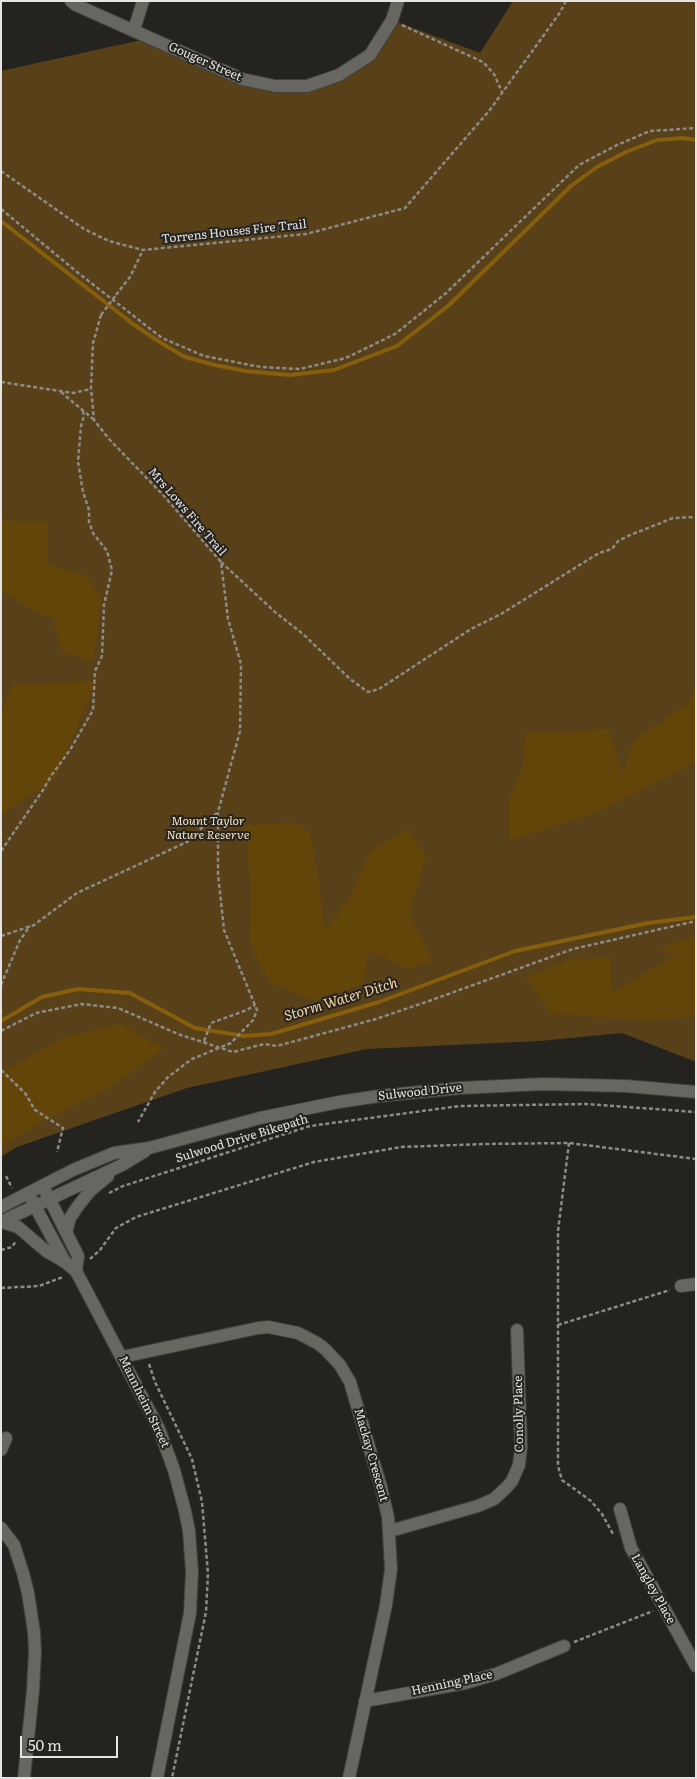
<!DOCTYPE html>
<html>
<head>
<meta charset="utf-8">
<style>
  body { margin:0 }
  #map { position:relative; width:697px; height:1779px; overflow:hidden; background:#25231f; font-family:Literata,serif }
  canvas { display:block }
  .frame { position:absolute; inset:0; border:2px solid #e6e4e2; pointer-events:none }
  .scale { position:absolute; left:20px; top:1736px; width:98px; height:22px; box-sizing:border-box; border:2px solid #e6e4e2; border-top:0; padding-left:6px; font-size:15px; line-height:18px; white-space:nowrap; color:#e6e4e2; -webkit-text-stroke:4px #25231f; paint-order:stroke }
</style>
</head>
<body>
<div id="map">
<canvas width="697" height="1779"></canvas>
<div class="frame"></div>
<div class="scale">50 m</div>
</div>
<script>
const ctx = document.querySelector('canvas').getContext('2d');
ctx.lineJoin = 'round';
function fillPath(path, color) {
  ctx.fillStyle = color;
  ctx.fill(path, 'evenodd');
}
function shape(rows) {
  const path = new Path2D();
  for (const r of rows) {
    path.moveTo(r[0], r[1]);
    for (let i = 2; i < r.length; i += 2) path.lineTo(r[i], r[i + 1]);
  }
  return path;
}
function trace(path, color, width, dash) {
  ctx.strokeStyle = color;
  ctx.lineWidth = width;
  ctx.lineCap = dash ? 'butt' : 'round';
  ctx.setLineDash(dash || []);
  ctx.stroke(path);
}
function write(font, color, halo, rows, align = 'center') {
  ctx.font = font + ' Literata,serif';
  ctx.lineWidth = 4;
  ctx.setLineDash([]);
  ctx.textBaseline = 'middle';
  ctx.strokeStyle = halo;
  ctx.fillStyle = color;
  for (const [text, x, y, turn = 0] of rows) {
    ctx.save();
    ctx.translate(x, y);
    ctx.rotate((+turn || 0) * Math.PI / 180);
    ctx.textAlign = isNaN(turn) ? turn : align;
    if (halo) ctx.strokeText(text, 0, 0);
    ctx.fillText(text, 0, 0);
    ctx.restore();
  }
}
fillPath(shape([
  [513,1,696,1,696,1062,622,1033,540,1041,367,1049,187,1088,17,1147,1,1157,1,71,150,38,242,79,306,86,370,55,392,20,480,53]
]), '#584018');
fillPath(shape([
  [1,519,22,522,48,522,47,565,86,575,102,600,93,660,63,653,52,619,27,607,1,590],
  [96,681,56,778,1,814,1,713,12,686],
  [696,685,696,762,600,811,509,841,510,796,523,766,525,733,561,734,608,728,622,774,635,739,690,702],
  [297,823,310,833,318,875,325,930,350,897,370,851,408,829,426,857,409,913,433,961,409,969,368,951,363,984,313,1000,269,982,250,944,251,888,245,825],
  [696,936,696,1016,650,1021,551,1013,526,978,571,959,610,958,612,993,677,954,657,949],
  [121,1024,164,1049,108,1088,45,1120,1,1147,1,1076,6,1070,65,1037]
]), '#644509');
trace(shape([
  [1,221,133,324,158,341,185,357,215,365,245,371,290,375,334,370,397,346,448,306,571,186,597,167,626,152,657,140,683,138,696,140],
  [1,1021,42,997,78,989,130,993,195,1028,244,1036,271,1034,379,1002,515,951,648,923,696,917]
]), '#865e0d', 4);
const minor = shape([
  [71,1,76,5,242,79,275,86,307,86,339,75,370,55,392,20,398,1],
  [134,30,143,1],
  [681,1286,696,1284],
  [122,1357,258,1328,268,1327,298,1333,317,1343,325,1349,340,1365,350,1382,381,1487,388,1517,391,1569,386,1605,349,1778],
  [1,1450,6,1438],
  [620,1509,631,1548,696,1666],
  [1,1528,14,1545,23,1573,28,1593,34,1632,35,1652,33,1690,24,1778],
  [390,1531,478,1506,494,1499,507,1487,512,1481,519,1465,521,1447,517,1330],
  [365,1701,465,1683,496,1674,564,1646]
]);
const tertiary = shape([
  [43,1186,78,1256,76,1271],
  [28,1193,65,1262,76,1271,159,1429,174,1470,185,1511,189,1531,192,1572,190,1613,157,1778]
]);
const secondary = shape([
  [1,1207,73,1170,114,1153,149,1148,260,1118,339,1102,379,1096,460,1088,543,1084,626,1086,696,1092],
  [1,1222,122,1165,145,1151],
  [2,1222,18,1227,46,1251,65,1262],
  [66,1232,70,1218,78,1206,90,1191,108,1176]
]);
trace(minor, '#42403d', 14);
trace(tertiary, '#42403d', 14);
trace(secondary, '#42403d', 14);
trace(shape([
  [402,25,483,62,494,74,502,92],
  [1,171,84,229,109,241,143,250,306,234,405,208,489,111,559,14,566,1],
  [1,209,77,272,162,338,204,356,261,367,300,369,346,358,395,334,445,294,579,165,617,145,650,131,696,128],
  [116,295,130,277,143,250],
  [101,315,93,343,91,388,94,420,109,439,165,497,221,562,228,619,241,664,240,731,218,812,218,874,224,930,257,1010,253,1020,231,1043,192,1059,168,1077,155,1092,138,1122],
  [1,382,73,393,91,389],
  [61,392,93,419],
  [221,562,275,612,303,634,350,679,368,692,379,689,471,629,501,614,599,553,612,549,618,541,628,536,673,518,696,517],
  [1,851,43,790,51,776,70,750,93,710,95,671,102,656,104,605,112,570,107,551,93,533,89,522,89,510,83,492,78,462,81,426,84,416,82,408],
  [1,936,34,925,77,893,187,842,218,812],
  [1,985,20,940,30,926],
  [1,1031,36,1013,82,1004,118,1008,178,1034,233,1052,264,1044,277,1046,376,1019,429,1001,573,949,696,921],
  [204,1041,211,1023,247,1010,255,1005],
  [1,1070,25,1093,35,1110,63,1128,57,1152],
  [569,1143,558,1231,558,1466,562,1480,591,1501,602,1514,613,1534],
  [6,1176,12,1188],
  [109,1193,123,1186,310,1126,460,1106,586,1104,696,1112],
  [1,1250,12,1247,16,1241],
  [90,1259,100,1250,116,1228,136,1217,314,1162,401,1147,484,1144,569,1143,696,1159],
  [1,1288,39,1286,63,1277],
  [558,1325,670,1290],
  [149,1364,155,1382,192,1459,202,1502,208,1574,206,1612,172,1778],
  [574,1642,653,1611]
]), '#8d8b88', 2.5, [4, 2.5]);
trace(minor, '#686661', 12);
trace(tertiary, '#686661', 12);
trace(secondary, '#686661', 12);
trace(shape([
  [101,315,116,295]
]), '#8d8b88', 2.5, [4, 2.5]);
write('12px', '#e6e4e2', '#25231f', [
  ["Gouger Street",205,62,24],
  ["Torrens Houses Fire Trail",234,232,-6],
  ["Mrs Lows Fire Trail",187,512,49],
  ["Sulwood Drive",420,1092,-6],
  ["Sulwood Drive Bikepath",242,1139,-17],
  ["Mannheim Street",144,1402,64],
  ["Conolly Place",519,1414,-91],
  ["Mackay Crescent",371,1455,74],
  ["Langley Place",653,1589,61],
  ["Henning Place",452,1683,-12]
]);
write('italic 12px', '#f8e1bd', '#25231f', [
  ["Mount Taylor",208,821],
  ["Nature Reserve",208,835]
]);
write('italic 14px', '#fbd9a3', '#25231f', [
  ["Storm Water Ditch",341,1000,-17]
]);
</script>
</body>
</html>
